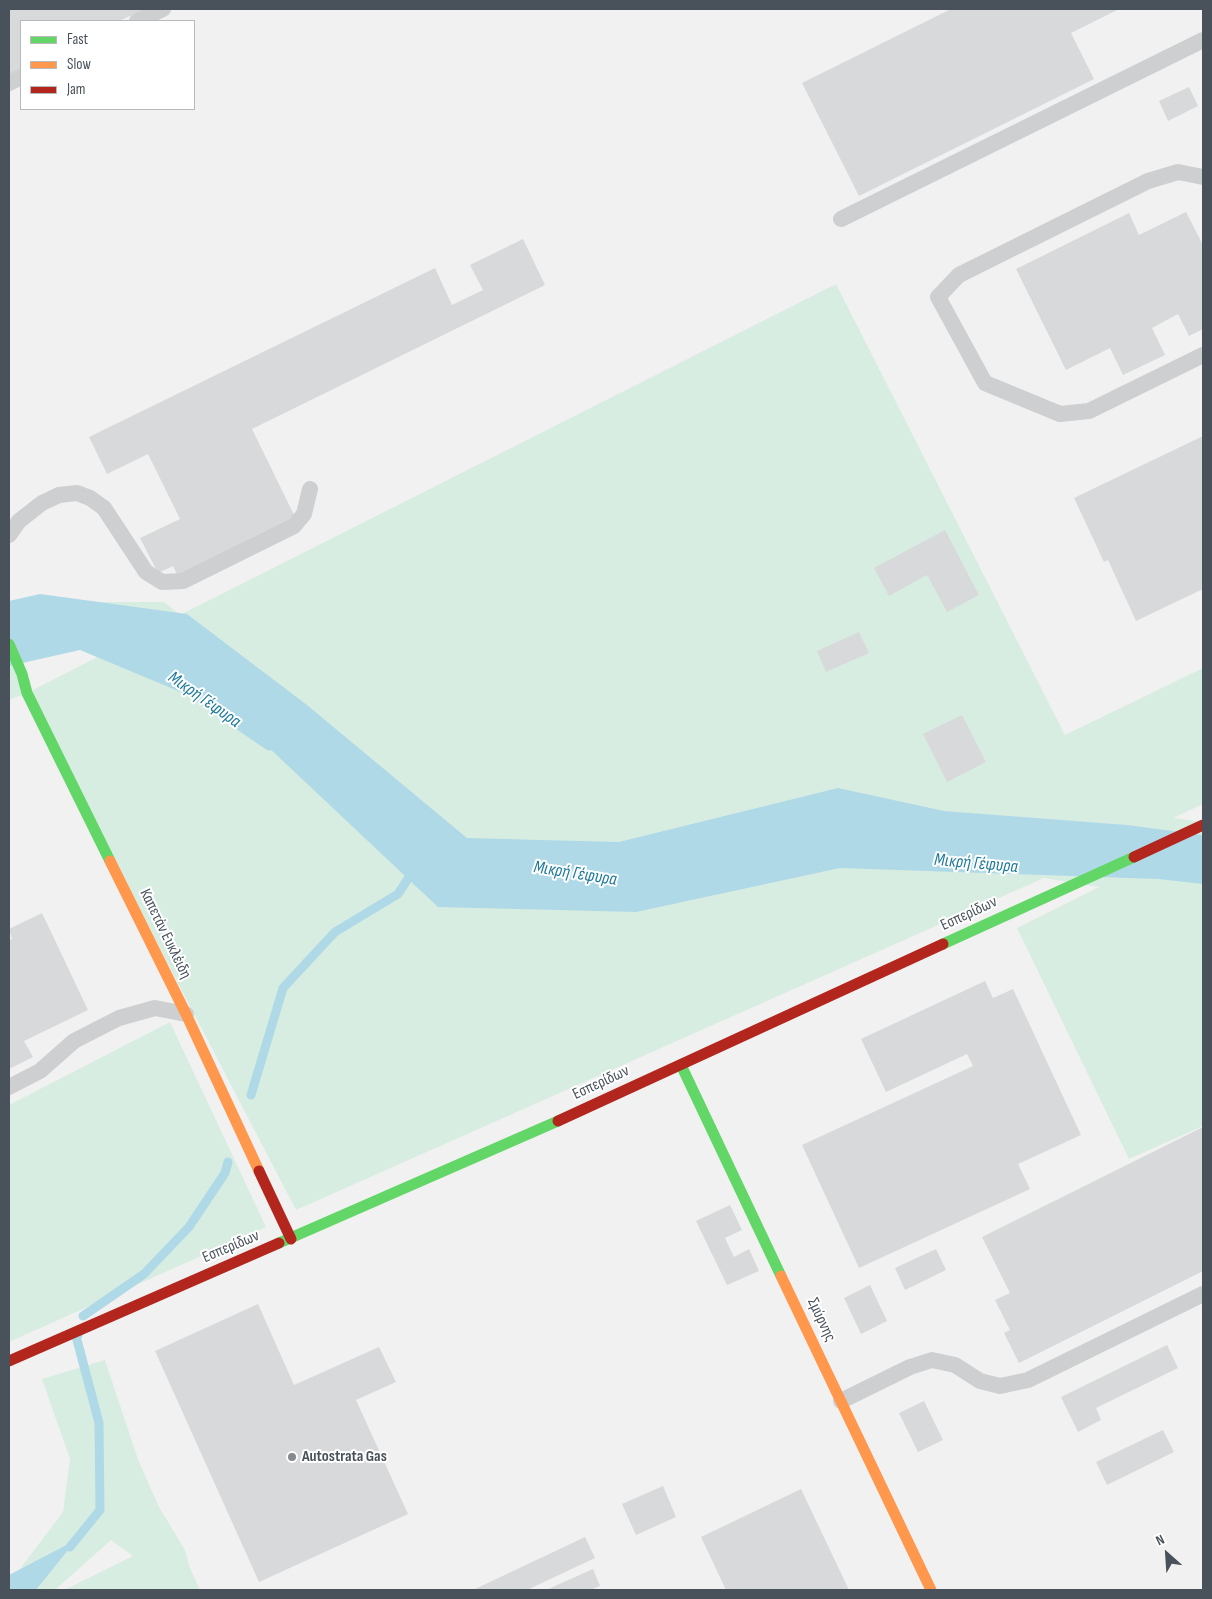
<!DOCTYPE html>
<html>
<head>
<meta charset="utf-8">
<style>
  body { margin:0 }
  #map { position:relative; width:1212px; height:1599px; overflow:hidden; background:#f1f1f1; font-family:"Sofia Sans Condensed",sans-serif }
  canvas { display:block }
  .frame { position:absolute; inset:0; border:10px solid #49525b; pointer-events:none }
  .legend { position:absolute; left:20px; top:20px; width:175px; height:90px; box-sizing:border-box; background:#fff; border:1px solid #b6babd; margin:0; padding:6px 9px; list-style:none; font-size:15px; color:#49525b }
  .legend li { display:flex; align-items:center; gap:10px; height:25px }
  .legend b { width:25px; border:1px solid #b6babd }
  .north { position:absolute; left:1142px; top:1529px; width:50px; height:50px; -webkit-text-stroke:4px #fff; paint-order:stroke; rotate:334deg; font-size:14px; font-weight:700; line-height:20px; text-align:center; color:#49525b }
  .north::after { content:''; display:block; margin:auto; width:18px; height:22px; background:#49525b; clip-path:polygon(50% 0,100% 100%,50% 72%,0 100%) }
</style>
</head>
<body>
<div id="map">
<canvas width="1212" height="1599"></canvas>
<div class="frame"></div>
<ul class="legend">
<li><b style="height:6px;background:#63d668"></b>Fast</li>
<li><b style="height:6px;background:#ff974d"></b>Slow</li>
<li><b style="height:6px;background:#b3261e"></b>Jam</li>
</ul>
<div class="north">N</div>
</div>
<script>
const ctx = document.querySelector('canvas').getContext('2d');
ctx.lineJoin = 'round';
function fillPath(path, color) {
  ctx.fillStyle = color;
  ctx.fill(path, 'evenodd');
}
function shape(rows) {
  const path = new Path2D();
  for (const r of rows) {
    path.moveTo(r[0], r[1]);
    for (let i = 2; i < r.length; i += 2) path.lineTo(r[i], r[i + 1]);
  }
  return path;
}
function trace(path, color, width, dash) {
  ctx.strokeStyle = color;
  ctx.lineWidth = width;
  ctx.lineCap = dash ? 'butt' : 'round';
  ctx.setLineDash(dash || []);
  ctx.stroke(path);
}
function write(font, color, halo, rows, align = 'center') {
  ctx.font = font + ' "Sofia Sans Condensed",sans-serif';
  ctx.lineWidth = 4;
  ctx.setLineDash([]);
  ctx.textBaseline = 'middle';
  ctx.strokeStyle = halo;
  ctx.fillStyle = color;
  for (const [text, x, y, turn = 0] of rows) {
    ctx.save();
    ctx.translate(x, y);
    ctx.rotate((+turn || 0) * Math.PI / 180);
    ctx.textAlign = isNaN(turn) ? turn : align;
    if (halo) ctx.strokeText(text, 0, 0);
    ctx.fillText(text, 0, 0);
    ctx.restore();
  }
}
fillPath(shape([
  [836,284,1065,735,1203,668,1203,804,1173,818,1203,822,1203,1126,1129,1159,1017,928,1099,887,1044,878,296,1210,27,693,9,700,9,609,59,602,164,602,180,615],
  [114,633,127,642,27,693,13,661],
  [170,1022,266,1227,9,1342,9,1105],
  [105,1360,139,1462,159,1507,185,1550,189,1566,200,1590,64,1590,133,1556,111,1540,55,1590,9,1590,13,1578,63,1512,70,1459,42,1379]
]), '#d8ede1');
fillPath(shape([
  [40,594,187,614,307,705,467,838,619,842,838,788,944,811,1127,825,1203,835,1203,884,1158,879,840,868,636,912,438,907,233,714,80,650,9,666,9,601],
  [76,1540,36,1590,9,1590,9,1575]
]), '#b0d9e7');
trace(shape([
  [199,698,269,746],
  [251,1095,283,988,335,932,398,894,413,871],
  [83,1316,144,1274,189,1227,225,1173,228,1162],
  [70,1547,100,1510,99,1423,76,1336,78,1335]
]), '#b0d9e7', 9);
fillPath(shape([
  [9,9,145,9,119,21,21,21,21,69,9,75],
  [951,9,1119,9,1071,33,1094,79,859,196,802,83],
  [1189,87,1198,106,1168,121,1159,101],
  [1186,212,1203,245,1203,329,1189,336,1178,314,1152,328,1165,355,1123,375,1110,348,1066,370,1016,269,1129,213,1139,235],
  [523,239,545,285,252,429,296,519,178,577,173,566,158,573,140,538,180,519,148,454,107,474,89,437,435,268,452,305,483,290,470,265],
  [1203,436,1203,589,1136,621,1108,560,1104,562,1074,498],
  [945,530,979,595,947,612,927,575,889,596,874,568],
  [859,632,869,653,826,672,817,651],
  [962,715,986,762,947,782,923,734],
  [42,913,88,1010,24,1041,33,1057,9,1069,9,940,12,939,9,929],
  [985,981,993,998,1013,989,1081,1135,1018,1164,1030,1189,859,1268,802,1145,973,1066,967,1054,886,1092,861,1039],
  [1203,1127,1203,1271,1019,1363,1004,1333,1010,1330,995,1300,1010,1293,982,1237],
  [730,1205,742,1230,725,1238,734,1257,749,1249,759,1271,727,1285,696,1221],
  [936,1249,946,1270,905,1290,895,1268],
  [870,1285,887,1321,861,1334,844,1298],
  [258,1304,294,1385,379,1347,396,1382,356,1400,408,1514,259,1582,155,1351],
  [1167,1345,1178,1368,1096,1408,1101,1420,1078,1432,1061,1397],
  [924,1401,943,1440,918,1452,899,1413],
  [1163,1430,1174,1452,1107,1485,1096,1462],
  [663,1486,676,1517,636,1535,622,1504],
  [801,1489,849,1590,726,1590,701,1537],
  [585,1537,595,1558,527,1590,473,1590],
  [593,1569,600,1586,590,1590,546,1590]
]), '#d8d9da');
trace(shape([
  [137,21,163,9],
  [9,83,21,77],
  [1203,177,1178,172,1148,181,959,275,938,297,985,383,1060,414,1089,411,1203,355],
  [841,219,1203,40],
  [9,535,19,521,42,503,59,495,77,493,90,498,104,508,146,572,162,582,183,581,294,526,304,514,310,489],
  [9,1087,40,1071,74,1041,119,1018,155,1008,186,1014],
  [841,1401,910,1367,932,1360,955,1365,980,1381,1000,1386,1028,1380,1203,1294]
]), '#cdcfd1', 16);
trace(shape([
  [9,644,22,674,27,693,110,861],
  [943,944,1134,857],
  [681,1065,781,1276],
  [279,1243,558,1121]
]), '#63d668', 11);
trace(shape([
  [110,861,186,1014,259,1171],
  [781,1276,931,1590]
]), '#ff974d', 11);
trace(shape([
  [1134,857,1203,825],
  [558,1121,943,944],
  [259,1171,291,1239],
  [9,1361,279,1243]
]), '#b3261e', 11);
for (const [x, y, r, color] of [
  [292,1457,5,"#848a90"]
]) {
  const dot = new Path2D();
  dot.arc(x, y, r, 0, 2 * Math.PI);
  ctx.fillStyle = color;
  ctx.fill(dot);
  trace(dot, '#fff', 2);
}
write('16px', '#49525b', '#fff', [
  ["Εσπερίδων",969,914,-25],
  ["Καπετάν Ευκλέιδη",165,934,64],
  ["Εσπερίδων",601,1083,-25],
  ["Εσπερίδων",231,1247,-23],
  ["Σμύρνης",821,1320,65]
]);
write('bold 16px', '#49525b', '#fff', [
  ["Autostrata Gas",302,1457]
], 'left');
write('italic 18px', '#1c7b9c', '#fff', [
  ["Μικρή Γέφυρα",204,700,35],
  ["Μικρή Γέφυρα",976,864,5],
  ["Μικρή Γέφυρα",575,874,9]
]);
</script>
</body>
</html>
